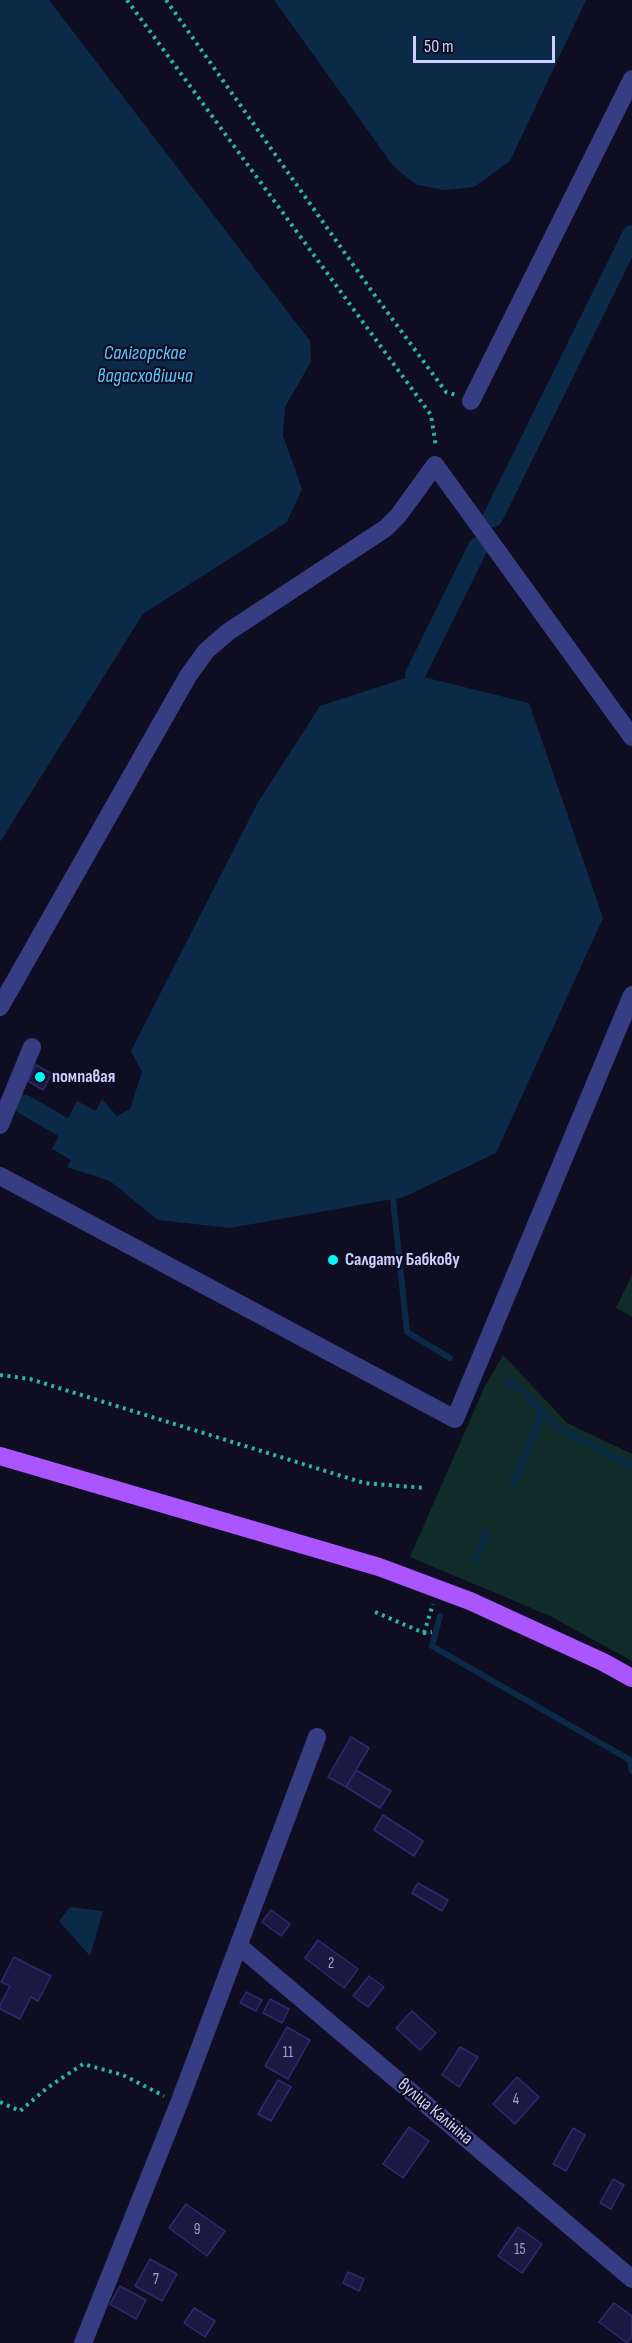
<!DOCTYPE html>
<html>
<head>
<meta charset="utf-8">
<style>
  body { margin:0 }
  #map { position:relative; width:632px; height:2343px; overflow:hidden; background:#0e0d22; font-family:"Sofia Sans Condensed",sans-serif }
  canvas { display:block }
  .scale { position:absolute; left:413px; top:36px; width:142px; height:27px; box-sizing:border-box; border:3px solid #ceceff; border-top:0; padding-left:8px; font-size:18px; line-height:21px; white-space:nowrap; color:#ceceff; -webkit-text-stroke:4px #0e0d22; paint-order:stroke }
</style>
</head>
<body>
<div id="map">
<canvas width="632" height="2343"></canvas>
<div class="scale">50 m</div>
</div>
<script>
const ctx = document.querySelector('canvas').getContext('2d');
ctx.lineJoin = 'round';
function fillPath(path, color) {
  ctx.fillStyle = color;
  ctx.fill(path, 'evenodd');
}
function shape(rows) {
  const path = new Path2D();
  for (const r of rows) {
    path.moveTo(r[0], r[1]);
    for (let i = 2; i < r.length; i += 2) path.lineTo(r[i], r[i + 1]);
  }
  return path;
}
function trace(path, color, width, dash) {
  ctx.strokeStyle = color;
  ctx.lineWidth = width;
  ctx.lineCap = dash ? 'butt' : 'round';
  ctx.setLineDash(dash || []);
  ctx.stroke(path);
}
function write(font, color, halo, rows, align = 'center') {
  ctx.font = font + ' "Sofia Sans Condensed",sans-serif';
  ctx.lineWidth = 4.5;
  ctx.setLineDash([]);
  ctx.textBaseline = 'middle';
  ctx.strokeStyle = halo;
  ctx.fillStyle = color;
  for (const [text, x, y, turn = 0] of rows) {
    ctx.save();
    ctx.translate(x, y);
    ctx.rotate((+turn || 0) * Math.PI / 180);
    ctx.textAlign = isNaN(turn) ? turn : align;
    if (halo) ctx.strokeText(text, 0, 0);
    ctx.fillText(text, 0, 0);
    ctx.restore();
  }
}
fillPath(shape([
  [632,1275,632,1317,616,1308],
  [503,1355,567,1423,632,1454,632,1661,550,1616,410,1557,485,1386]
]), '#102c28');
fillPath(shape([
  [0,0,49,0,310,341,311,362,285,407,283,436,302,489,287,522,143,614,0,842],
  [274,0,586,0,510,161,474,187,445,190,417,185,394,167],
  [415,675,529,703,603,918,496,1153,404,1197,230,1228,158,1220,110,1181,67,1167,71,1160,52,1149,77,1101,96,1111,102,1099,117,1116,130,1109,142,1072,131,1051,136,1041,257,804,320,706],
  [70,1907,103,1911,90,1956,59,1921]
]), '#0b2a48');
trace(shape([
  [393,1199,407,1332,450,1358],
  [507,1382,520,1388,558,1428,632,1466],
  [513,1484,536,1429,540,1410],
  [475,1560,487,1532],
  [440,1616,432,1646,630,1760,632,1771]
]), '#0b2a48', 6);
trace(shape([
  [493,517,632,235],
  [415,675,478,547],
  [25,1105,63,1127]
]), '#0b2a48', 20);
const building = shape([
  [36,1065,52,1074,43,1090,28,1081,36,1065],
  [351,1737,369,1748,346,1787,328,1777,351,1737],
  [356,1770,391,1791,380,1808,346,1787,356,1770],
  [383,1815,423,1841,414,1856,374,1830,383,1815],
  [418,1883,448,1900,442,1911,412,1893,418,1883],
  [271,1910,290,1924,281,1936,262,1922,271,1910],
  [318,1940,358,1969,344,1988,305,1958,318,1940],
  [14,1957,51,1976,38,2001,31,1997,20,2019,0,2009,0,2005,10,1986,1,1982,14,1957],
  [369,1976,384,1987,368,2007,353,1996,369,1976],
  [246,1992,262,2000,256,2011,240,2003,246,1992],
  [270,1999,289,2009,282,2023,263,2013,270,1999],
  [412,2011,436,2033,420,2050,396,2028,412,2011],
  [287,2027,310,2040,288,2079,265,2066,287,2027],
  [460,2047,478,2057,459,2087,442,2075,460,2047],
  [517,2077,539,2097,515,2124,493,2104,517,2077],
  [278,2080,291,2087,271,2121,258,2114,278,2080],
  [409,2127,429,2141,403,2178,383,2164,409,2127],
  [573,2128,585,2135,566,2171,553,2164,573,2128],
  [613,2179,624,2185,611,2209,600,2203,613,2179],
  [186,2204,225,2231,207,2256,169,2228,186,2204],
  [518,2227,542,2244,522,2273,498,2256,518,2227],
  [150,2259,177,2274,162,2301,135,2286,150,2259],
  [348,2272,364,2279,359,2291,343,2283,348,2272],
  [120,2286,146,2300,136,2319,110,2304,120,2286],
  [614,2303,632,2316,632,2337,627,2343,599,2322,614,2303],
  [194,2308,215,2321,205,2337,184,2323,194,2308]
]);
fillPath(building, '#1c1844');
trace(building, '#2f2a70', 1.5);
trace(shape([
  [127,0,431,415,436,447],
  [166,0,371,290,446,392,456,395],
  [0,1375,30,1379,364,1483,425,1488],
  [375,1612,424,1633,432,1632],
  [424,1633,433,1604],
  [0,2102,20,2111,47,2088,83,2064,123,2075,164,2096]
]), '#2bb69d', 4, [3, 4.5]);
trace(shape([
  [471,401,632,79],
  [0,1007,188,676,206,651,228,632,386,528,398,516,435,465,632,737],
  [0,1125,32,1047],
  [0,1176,455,1419,632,995],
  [239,1946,632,2279],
  [83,2343,179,2103,317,1737]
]), '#373d82', 18);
trace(shape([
  [0,1456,379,1567,470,1601,603,1662,632,1678]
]), '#ab55ff', 18);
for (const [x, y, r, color] of [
  [40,1077,6,"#00f9f4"],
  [333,1260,6,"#00f9f4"]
]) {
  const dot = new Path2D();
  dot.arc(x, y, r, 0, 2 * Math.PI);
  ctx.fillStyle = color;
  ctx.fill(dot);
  trace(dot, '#0e0d22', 2);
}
write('15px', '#a2a0d0', null, [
  ["2",331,1964],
  ["11",288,2053],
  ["4",516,2100],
  ["9",197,2230],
  ["15",520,2250],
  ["7",156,2280]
]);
write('bold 18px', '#ceceff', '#0e0d22', [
  ["помпавая",52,1077],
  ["Салдату Бабкову",345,1260]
], 'left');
write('18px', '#ceceff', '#0e0d22', [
  ["вуліца Калініна",435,2112,40]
]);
write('italic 20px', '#5cc7ff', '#0e0d22', [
  ["Салігорскае",145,354],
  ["вадасховішча",145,377]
]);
</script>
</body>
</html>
